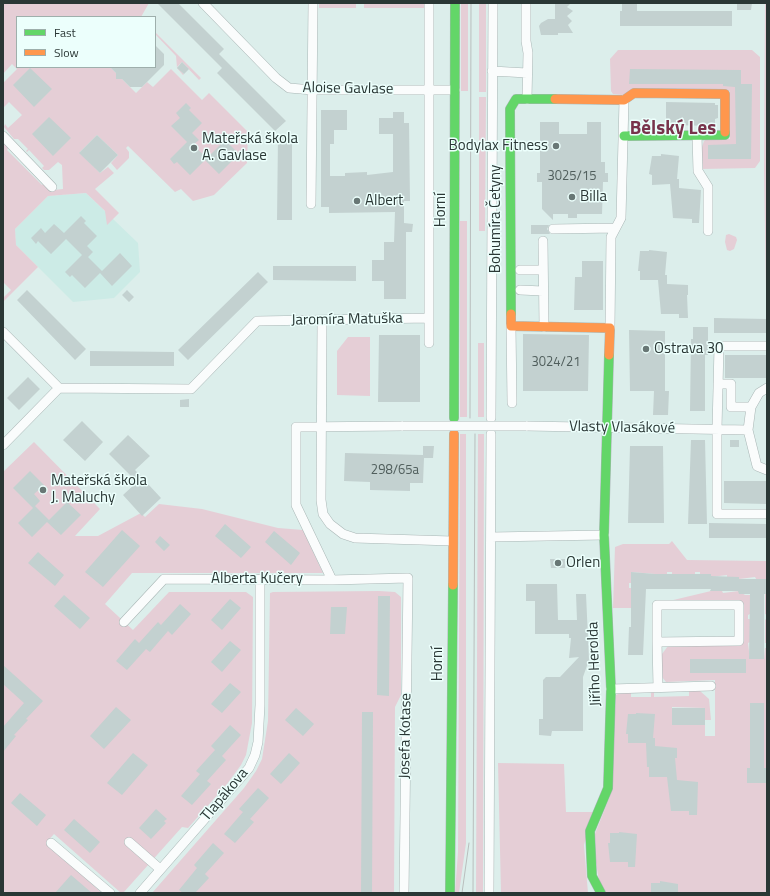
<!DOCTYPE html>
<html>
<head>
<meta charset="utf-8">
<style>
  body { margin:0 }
  #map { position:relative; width:770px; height:896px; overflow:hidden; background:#dceeeb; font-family:"Titillium Web",sans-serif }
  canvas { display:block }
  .frame { position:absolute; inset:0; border:4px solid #2a3735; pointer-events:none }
  .legend { position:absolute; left:16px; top:16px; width:140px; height:52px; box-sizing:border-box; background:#ecfffc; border:1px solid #9eafac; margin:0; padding:5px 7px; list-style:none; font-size:12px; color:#2a3735 }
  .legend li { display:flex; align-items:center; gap:8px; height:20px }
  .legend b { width:20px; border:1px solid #9eafac }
</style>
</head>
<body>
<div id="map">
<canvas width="770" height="896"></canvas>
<div class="frame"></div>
<ul class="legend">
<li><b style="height:5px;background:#63d668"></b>Fast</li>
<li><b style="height:5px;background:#ff974d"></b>Slow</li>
</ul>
</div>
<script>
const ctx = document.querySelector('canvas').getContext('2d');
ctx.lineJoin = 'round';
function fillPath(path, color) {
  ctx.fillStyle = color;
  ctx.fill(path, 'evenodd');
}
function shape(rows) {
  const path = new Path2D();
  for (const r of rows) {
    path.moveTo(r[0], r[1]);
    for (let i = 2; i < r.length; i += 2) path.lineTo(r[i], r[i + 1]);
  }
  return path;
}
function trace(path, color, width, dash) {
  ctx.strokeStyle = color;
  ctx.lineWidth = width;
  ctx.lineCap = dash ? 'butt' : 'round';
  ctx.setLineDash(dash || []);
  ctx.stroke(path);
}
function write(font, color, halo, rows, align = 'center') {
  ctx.font = font + ' "Titillium Web",sans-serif';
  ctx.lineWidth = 3;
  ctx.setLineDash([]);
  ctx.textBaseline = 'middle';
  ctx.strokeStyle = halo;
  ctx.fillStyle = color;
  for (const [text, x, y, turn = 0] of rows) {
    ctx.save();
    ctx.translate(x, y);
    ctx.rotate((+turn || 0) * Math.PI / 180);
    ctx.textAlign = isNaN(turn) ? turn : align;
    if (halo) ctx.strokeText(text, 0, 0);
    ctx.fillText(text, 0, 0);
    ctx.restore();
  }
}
fillPath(shape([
  [86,193,138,243,140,272,114,298,73,302,16,245,15,229,48,196]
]), '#ccebe6');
fillPath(shape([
  [3,3,149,3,141,17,17,17,17,67,110,67,136,93,147,82,153,87,171,69,202,100,209,93,248,132,247,163,214,195,193,201,181,189,175,192,128,146,126,148,129,152,129,158,117,170,111,163,118,155,97,135,80,152,100,173,108,167,114,173,95,189,119,213,107,225,105,211,86,193,48,196,15,229,16,245,38,267,3,302,3,298,11,290,3,282,3,142,9,147,7,150,42,185,45,182,54,190,63,189,62,165,58,162,49,170,44,170,42,168,44,166,29,150,27,152,26,151,28,149,18,139,14,139,4,127,5,124,8,128,22,115,9,102,3,108,3,83,17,69,12,64,3,74],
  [319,3,356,3,356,8,319,8],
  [364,3,425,3,425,8,364,8],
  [461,3,468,3,468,91,461,91],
  [479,3,486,3,486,92,479,92],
  [765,3,767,3,766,291,764,170],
  [155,32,201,78,199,80,182,62,177,67,184,74,183,75,177,68,176,56,155,34],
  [618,50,752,50,760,57,760,161,755,168,701,169,701,150,704,141,707,139,730,139,730,91,631,91,623,95,613,94,611,91,610,59],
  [479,97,486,97,485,231,479,231],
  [460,221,467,221,467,417,460,417],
  [729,234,736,237,737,240,734,249,730,251,727,250,725,242,726,235],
  [348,337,370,337,370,396,337,395,337,351],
  [478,343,484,343,484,417,478,417],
  [460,434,466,434,466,843,459,893,455,893,458,852],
  [478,434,484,434,483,893,476,893],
  [34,442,100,509,75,536,98,536,141,513,145,517,159,504,202,509,278,528,303,530,323,573,132,573,105,604,133,630,169,592,246,592,253,597,252,723,246,755,241,765,227,784,188,828,182,827,124,892,121,893,54,834,46,843,102,893,3,893,3,472],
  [672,541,687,560,767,561,767,893,606,893,599,881,596,862,595,834,610,796,616,695,622,692,631,691,631,697,651,697,651,692,654,691,654,697,689,696,689,690,700,691,709,699,711,720,705,720,705,708,672,707,672,724,705,725,705,736,715,736,715,680,666,682,662,677,662,654,668,646,674,645,742,645,742,602,665,602,711,591,722,591,723,593,739,591,745,595,750,595,750,614,748,615,748,619,750,619,750,642,748,643,750,659,764,659,765,648,766,648,766,643,765,643,765,620,766,619,767,615,765,614,765,594,755,577,739,579,739,577,727,577,727,575,711,577,711,574,700,574,700,572,695,572,695,574,672,574,672,572,667,572,667,574,655,574,631,572,631,583,629,583,629,588,631,588,631,608,613,608,615,547,623,544,669,544],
  [379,591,395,592,401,597,401,695,395,707,394,893,152,893,244,788,256,771,262,759,268,721,270,593,273,592],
  [498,763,564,764,566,812,593,812,584,845,588,893,501,893]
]), '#e5ced6');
fillPath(shape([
  [157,3,178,3,224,49,219,54,286,121,275,131,217,73,222,68],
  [555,3,571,3,567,7,573,11,567,16,572,21,568,25,573,33,558,33,558,35,541,35,539,26,541,23,548,19,555,19],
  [622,3,637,3,637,11,732,11,732,26,620,26,620,11,622,11],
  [737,3,752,3,751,10,737,10],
  [155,45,164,54,164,65,142,87,130,87,122,79,116,79,116,73,110,67,155,67],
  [182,62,189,69,184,74,177,68],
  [30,68,52,89,34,107,13,85],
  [630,69,741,70,741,84,752,84,751,159,708,159,708,145,736,144,735,87,723,86,723,84,629,84],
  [666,102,715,103,715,105,718,105,718,118,715,119,715,126,666,125],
  [186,103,191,108,189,110,202,123,192,133,199,140,193,145,207,158,225,140,239,154,219,174,205,160,190,175,177,162,174,164,170,159,187,142,171,126,180,118,176,113],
  [321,110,347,110,347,130,334,130,334,144,330,144,330,176,345,176,345,173,367,172,367,175,393,172,393,134,379,134,379,118,393,118,393,112,404,112,404,123,409,123,410,201,404,201,404,223,413,224,412,232,406,232,406,299,384,299,384,281,372,281,372,260,384,260,384,242,394,242,395,212,329,213,329,207,321,207],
  [49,117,71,138,53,156,32,134],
  [540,122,559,122,559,134,587,134,587,122,601,122,601,162,605,162,605,173,608,173,608,182,603,182,602,214,577,214,577,218,568,218,568,214,553,214,553,220,542,209,542,182,537,182,537,173,540,173],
  [97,135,118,155,100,173,79,153],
  [278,137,292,137,292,220,277,220],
  [661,154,679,156,677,179,679,179,679,188,701,190,699,223,692,223,692,219,673,218,670,184,652,185,652,175,649,174,652,156,661,156],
  [81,216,86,221,84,223,97,236,87,246,93,252,88,257,102,271,85,288,72,275,70,277,65,272,82,255,66,239,51,254,38,241,36,244,31,238,41,228,45,233,54,224,64,233],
  [531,225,549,225,547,229,550,234,531,234],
  [649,250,667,252,665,275,667,275,667,284,688,285,688,295,687,295,688,318,679,318,679,314,661,314,658,280,640,280,640,271,638,271,640,251,649,251],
  [120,253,132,266,112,286,100,273],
  [582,261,603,261,603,310,574,310,575,277,582,277],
  [273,266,356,266,356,281,273,280],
  [258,272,268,282,188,360,178,350],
  [27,290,86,349,75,360,17,300],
  [127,290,134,297,129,302,122,295],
  [714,318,767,319,767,333,714,333],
  [693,327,708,327,708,355,705,355,705,411,690,411,691,339,693,339],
  [629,330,665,331,665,391,669,391,668,415,653,415,654,391,630,391],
  [523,334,589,335,588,391,523,391],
  [379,335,420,335,420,402,378,402],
  [90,351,174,352,174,366,90,366],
  [725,355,767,355,767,378,725,378],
  [28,377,40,389,19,410,7,398],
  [189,399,189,407,180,407,180,400],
  [82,421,103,442,85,461,63,440],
  [128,435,150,456,135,470,161,498,142,516,123,495,137,482,109,454],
  [691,440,705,440,707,524,688,524],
  [730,440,739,440,739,447,730,447],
  [423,446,434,446,433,458,424,458,423,483,410,483,410,491,370,490,370,482,344,481,345,453,423,455],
  [630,446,663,446,664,523,628,523],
  [30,471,44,485,34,494,40,501,35,506,49,520,67,502,81,515,61,535,47,522,32,537,18,523,33,508,13,488],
  [724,481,767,481,767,504,724,503],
  [709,523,767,524,767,538,709,538],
  [225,524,251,547,241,558,215,536],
  [122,530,140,546,103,587,85,572],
  [274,531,300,553,291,565,265,542],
  [160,536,170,545,164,551,155,542],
  [38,552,64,575,55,586,28,563],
  [550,559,565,559,565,568,551,568],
  [631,572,655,574,711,574,711,576,739,577,739,579,767,579,767,594,764,594,764,659,749,659,750,594,739,594,738,591,710,591,711,589,646,589,643,655,628,655,629,627,631,627],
  [526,584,557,584,558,620,577,620,576,594,586,594,589,660,583,677,583,731,552,731,551,736,539,735,539,719,543,719,543,680,546,677,560,677,579,657,569,658,571,638,569,638,569,634,535,634,535,601,526,601],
  [64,595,90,618,80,629,54,606],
  [378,596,390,596,389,696,377,695],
  [230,599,241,608,222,630,211,620],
  [180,604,191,614,172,635,168,631,150,652,146,649,127,670,116,661,135,639,139,643,158,622,161,625],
  [331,607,347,607,345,634,330,634],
  [230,641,241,650,222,672,211,662],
  [690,659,746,659,746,673,690,673],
  [3,665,43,701,26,719,28,720,14,735,16,736,3,752,3,727,24,703,3,684],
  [230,683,241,692,222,713,211,704],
  [750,703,764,703,764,768,767,768,767,783,747,783,747,768,750,768],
  [116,707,131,720,104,749,90,736],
  [296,708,314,724,303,736,285,720],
  [672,708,705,708,705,725,672,725],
  [362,712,373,712,372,893,361,893],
  [636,713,655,714,653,738,655,738,655,746,677,748,677,758,675,758,677,780,698,782,697,815,689,815,689,811,671,811,667,777,649,777,649,767,647,767,646,743,628,743,628,734,626,734,628,714,636,714],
  [230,725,241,735,222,756,226,760,207,781,211,784,192,805,181,796,200,774,196,771,215,750,211,746],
  [133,753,148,765,122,795,107,783],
  [289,753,300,763,281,784,270,774],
  [258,788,269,798,250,819,254,822,235,843,224,834,243,812,239,809],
  [20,793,46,815,37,826,11,803],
  [156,809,167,819,164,821,166,823,151,839,139,828],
  [74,819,100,842,90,853,64,830],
  [619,832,637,834,635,867,628,867,628,862,610,862,608,843,610,843,610,833,619,833],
  [213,843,224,853,205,874,209,878,195,893,183,893,179,890,197,868,194,865],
  [71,875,92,893,55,893],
  [660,881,678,884,678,893,651,893,651,883,660,883]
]), '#c3d1d0');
const street = shape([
  [203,3,276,78,289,88,313,90,455,90],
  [526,3,526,41,528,53,527,99],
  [492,71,527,73],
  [3,136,52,187],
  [697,136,698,171,708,187,708,231],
  [311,204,313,3],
  [553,229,615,228],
  [543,241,544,327],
  [520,270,543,270],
  [520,290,543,291],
  [322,321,321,500,323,514,330,524,343,534,355,538,452,541],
  [511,326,512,403],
  [610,328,611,237,621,218,624,100],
  [3,332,59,388,191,389,257,321,428,318],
  [429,343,429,3],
  [767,346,719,346,717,429,717,514,767,514],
  [718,384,731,384,731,407,751,407],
  [767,388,759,393,751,407,748,430,757,466,767,470],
  [491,418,493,3],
  [526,426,748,430],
  [3,445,59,388],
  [491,537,604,535],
  [332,580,296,505,296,427,403,426],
  [124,622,164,579,332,580,408,578,404,893],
  [657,642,739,641,739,605,657,605,657,642,658,687],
  [611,689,711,686],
  [129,842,160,869],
  [51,843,110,893],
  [140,893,236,783,249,768,255,755,258,742,260,705,260,579],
  [489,893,491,434]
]);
const fast = shape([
  [624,136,725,135,725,132],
  [511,314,510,109,516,99,555,99],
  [454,418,455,3],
  [450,893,453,585],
  [601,893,592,876,590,831,608,788,611,689,604,535,609,355]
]);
const slow = shape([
  [555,99,624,100,634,93,725,94,725,132],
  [511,314,511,326,610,328,609,355],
  [453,585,454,434]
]);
trace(street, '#a9b6b5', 10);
trace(fast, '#a9b6b5', 10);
trace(slow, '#a9b6b5', 10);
trace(street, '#fafcfc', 9);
trace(fast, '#63d668', 9);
trace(slow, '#ff974d', 9);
trace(shape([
  [470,418,471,3],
  [462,893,469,843],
  [473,893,475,434]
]), '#b9bebd', 1);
const streetBridge = shape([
  [403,426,526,426]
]);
trace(streetBridge, '#a9b6b5', 10, []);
trace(streetBridge, '#fafcfc', 9);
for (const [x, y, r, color] of [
  [556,146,4,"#687775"],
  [194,148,4,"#687775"],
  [572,197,4,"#687775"],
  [357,201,4,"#687775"],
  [646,349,4,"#687775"],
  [43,490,4,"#687775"],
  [558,563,4,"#687775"]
]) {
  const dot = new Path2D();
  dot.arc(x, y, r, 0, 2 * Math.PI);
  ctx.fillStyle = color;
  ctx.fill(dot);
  trace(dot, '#ecfffc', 1.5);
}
write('13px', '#505e5c', null, [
  ["3025/15",572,177],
  ["3024/21",556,363],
  ["298/65a",395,471]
]);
write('15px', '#2a3735', '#ecfffc', [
  ["Aloise Gavlase",348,89,1],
  ["Horní",441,210,-90],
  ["Bohumíra Četyny",496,219,-90],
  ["Jaromíra Matuška",347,320,-1],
  ["Vlasty Vlasákové",622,428,1],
  ["Alberta Kučery",257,579],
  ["Horní",438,664,-90],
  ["Jiřího Herolda",595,664,-92],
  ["Josefa Kotase",406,736,-89],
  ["Tlapákova",225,795,-50]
]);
write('15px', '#2a3735', '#ecfffc', [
  ["Mateřská škola",202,139],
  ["A. Gavlase",202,156],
  ["Bodylax Fitness",548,146,"right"],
  ["Billa",580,197],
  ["Albert",365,201],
  ["Ostrava 30",654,349],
  ["Mateřská škola",51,481],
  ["J. Maluchy",51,498],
  ["Orlen",566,563]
], 'left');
write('bold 19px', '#78334b', '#ecfffc', [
  ["Bělský Les",673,129]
]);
</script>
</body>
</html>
